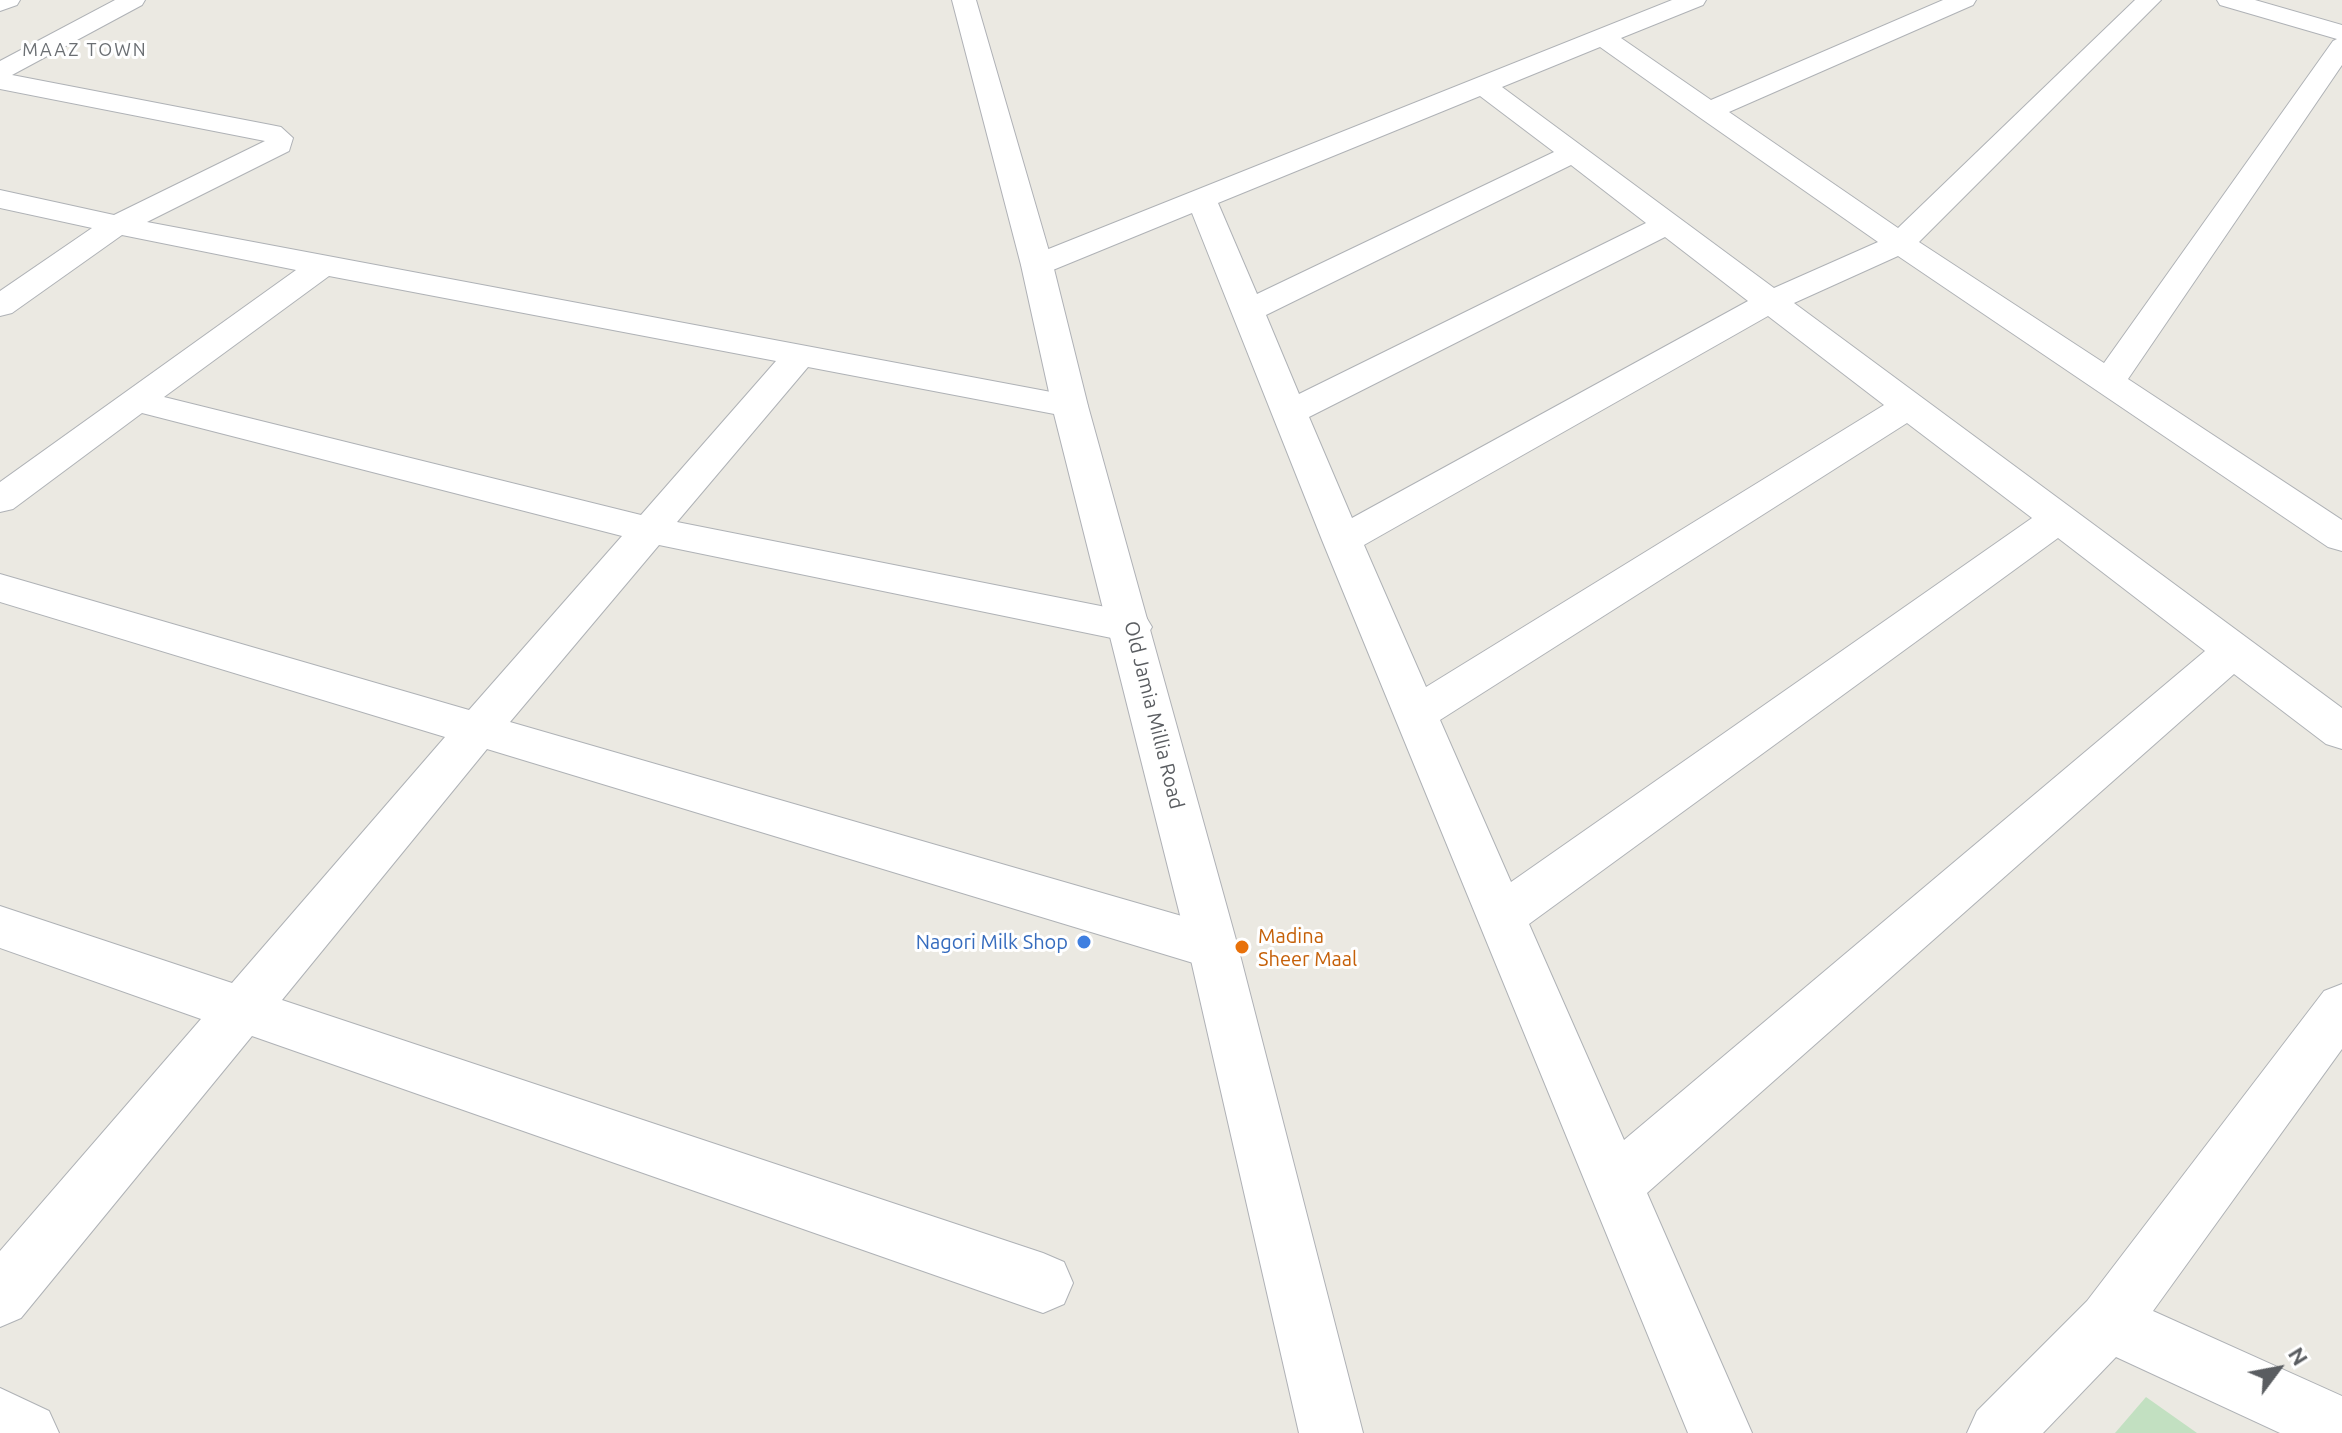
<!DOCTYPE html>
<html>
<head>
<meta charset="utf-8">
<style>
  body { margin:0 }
  #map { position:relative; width:2342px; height:1433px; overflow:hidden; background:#ebe9e2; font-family:Ubuntu,sans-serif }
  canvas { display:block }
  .north { position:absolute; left:2238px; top:1329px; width:80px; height:80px; -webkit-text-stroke:6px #fff; paint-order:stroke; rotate:58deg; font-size:22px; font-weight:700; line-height:32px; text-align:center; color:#5a5d61 }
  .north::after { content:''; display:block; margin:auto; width:28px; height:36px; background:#5a5d61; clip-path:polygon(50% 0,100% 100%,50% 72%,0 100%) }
</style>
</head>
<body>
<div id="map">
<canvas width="2342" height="1433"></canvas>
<div class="north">N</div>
</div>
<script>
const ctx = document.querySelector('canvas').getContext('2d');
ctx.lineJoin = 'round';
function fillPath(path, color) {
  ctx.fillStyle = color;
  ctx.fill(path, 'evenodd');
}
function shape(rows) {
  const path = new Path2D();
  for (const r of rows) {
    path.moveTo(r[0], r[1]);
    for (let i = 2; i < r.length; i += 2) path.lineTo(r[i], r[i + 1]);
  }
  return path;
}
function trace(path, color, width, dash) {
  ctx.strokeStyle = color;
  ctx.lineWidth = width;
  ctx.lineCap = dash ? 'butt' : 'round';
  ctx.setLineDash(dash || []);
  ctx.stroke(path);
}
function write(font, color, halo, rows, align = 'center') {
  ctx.font = font + ' Ubuntu,sans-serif';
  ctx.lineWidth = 6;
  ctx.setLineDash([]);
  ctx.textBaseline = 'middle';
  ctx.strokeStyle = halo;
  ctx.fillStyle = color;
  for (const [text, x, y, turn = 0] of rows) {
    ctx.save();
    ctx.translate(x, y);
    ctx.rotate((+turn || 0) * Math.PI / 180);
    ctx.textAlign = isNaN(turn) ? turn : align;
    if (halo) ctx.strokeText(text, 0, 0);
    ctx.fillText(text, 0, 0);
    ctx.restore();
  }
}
fillPath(shape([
  [2146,1397,2197,1433,2115,1433]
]), '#c2e0c1');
const street = shape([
  [0,0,20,0,17,5,0,11,0,0],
  [115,0,145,0,142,5,12,75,271,125,281,127,293,138,289,151,147,222,1083,398,1088,406,1083,414,1070,417,808,367,677,522,1131,612,1146,617,1152,627,1146,637,1131,642,659,545,510,722,1213,925,1231,932,1238,947,1231,962,1213,969,487,749,282,1000,1043,1253,1064,1262,1073,1283,1064,1304,1043,1313,252,1036,21,1318,0,1327,0,1251,201,1019,0,948,0,906,232,983,445,737,0,602,0,574,469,710,622,536,142,413,13,509,0,512,0,482,296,270,122,235,12,313,0,316,0,291,92,228,0,208,0,190,114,215,265,141,0,89,0,61,115,0],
  [329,276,776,361,641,515,164,397,329,276],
  [1672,0,1706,0,1703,5,1621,38,1711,100,1943,0,1976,0,1973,5,1729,112,1898,228,2135,0,2161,0,1919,242,2104,363,2333,41,2337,39,2220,5,2217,0,2255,0,2342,25,2342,65,2128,379,2342,520,2342,551,2328,547,1898,256,1794,303,2342,708,2342,749,2326,744,2234,674,1647,1193,1752,1433,1688,1433,1322,540,1192,213,1048,272,1037,274,1026,272,1021,265,1026,258,1672,0],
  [1600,47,1699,117,1878,242,1774,288,1502,87,1600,47],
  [1480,96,1554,152,1257,294,1218,203,1480,96],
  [1571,165,1646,223,1299,394,1266,315,1571,165],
  [1665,237,1748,301,1352,518,1309,417,1665,237],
  [1768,316,1884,405,1426,687,1364,545,1768,316],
  [1907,423,2032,518,1511,882,1440,720,1907,423],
  [2058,538,2205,651,1624,1140,1529,924,2058,538],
  [2342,984,2342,1049,2153,1311,2342,1396,2342,1433,2280,1433,2116,1357,2043,1433,1967,1433,1977,1411,2087,1301,2324,991,2342,984],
  [0,1388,49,1411,59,1433,0,1433,0,1388]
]);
const secondary = shape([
  [952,0,976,0,1053,265,1088,406,1238,947,1363,1433,1299,1433,1188,947,1052,406,1021,265,952,0]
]);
trace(street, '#afb2b6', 2);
trace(secondary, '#afb1b6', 2);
fillPath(street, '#fff');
fillPath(secondary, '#fff');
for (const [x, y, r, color] of [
  [1084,942,8,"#3f7fe0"],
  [1242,947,8,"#e8710a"]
]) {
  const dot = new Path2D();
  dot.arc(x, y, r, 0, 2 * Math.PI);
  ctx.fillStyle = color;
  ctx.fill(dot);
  trace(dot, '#fff', 3);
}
ctx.letterSpacing = '2px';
write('18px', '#6b6f73', '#fff', [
  ["MAAZ TOWN",85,50]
]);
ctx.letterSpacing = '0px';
write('20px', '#5a5d61', '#fff', [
  ["Old Jamia Millia Road",1154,715,76]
]);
write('20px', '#c56008', '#fff', [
  ["Madina",1258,936],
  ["Sheer Maal",1258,959]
], 'left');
write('20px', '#366cbe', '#fff', [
  ["Nagori Milk Shop",1068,942]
], 'right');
</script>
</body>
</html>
